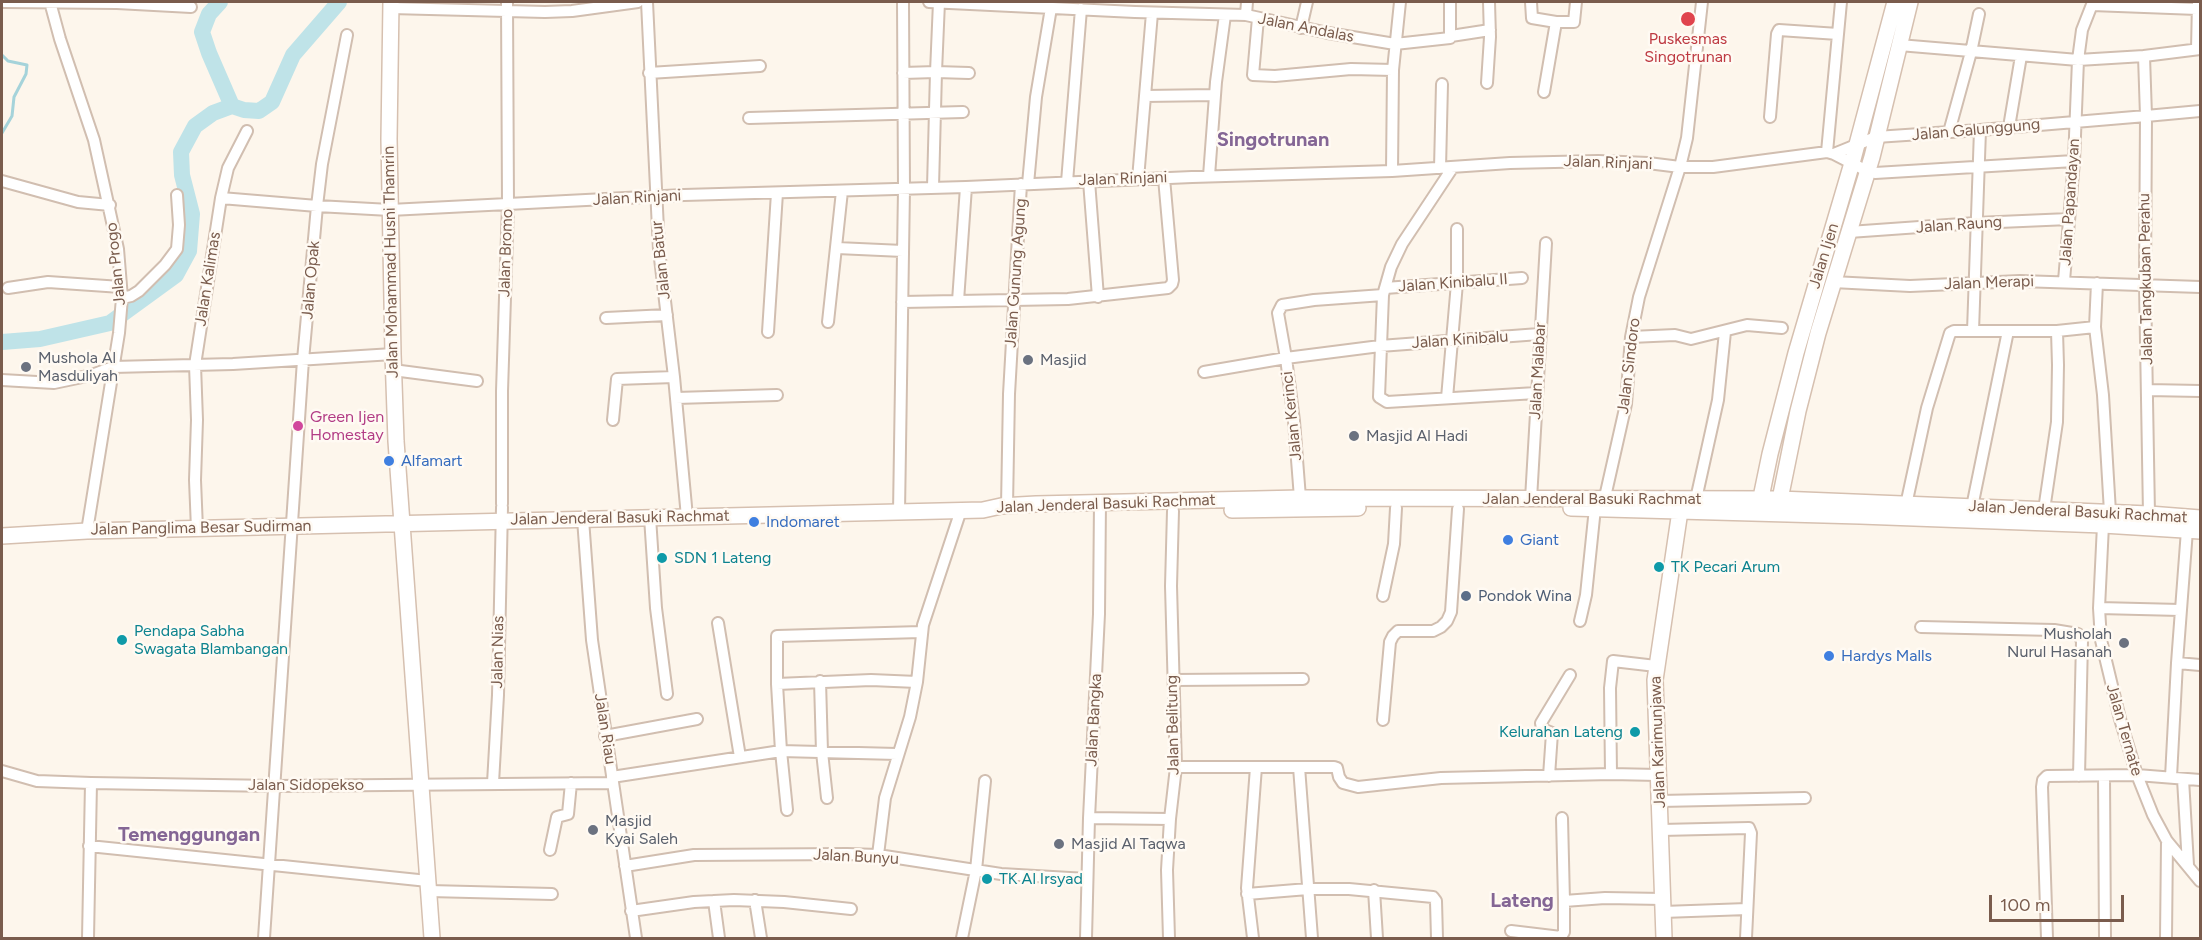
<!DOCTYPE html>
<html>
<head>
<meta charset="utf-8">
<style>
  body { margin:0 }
  #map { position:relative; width:2202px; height:940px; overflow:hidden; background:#fdf6ec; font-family:Figtree,sans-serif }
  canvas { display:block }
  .frame { position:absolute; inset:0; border:3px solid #7a5c4d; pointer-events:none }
  .scale { position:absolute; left:1989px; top:895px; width:135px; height:27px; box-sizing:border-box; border:3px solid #7a5c4d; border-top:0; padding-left:8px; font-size:18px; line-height:21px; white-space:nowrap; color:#7a5c4d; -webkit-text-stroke:4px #fffaf3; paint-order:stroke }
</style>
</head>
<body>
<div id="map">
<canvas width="2202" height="940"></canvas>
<div class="frame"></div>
<div class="scale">100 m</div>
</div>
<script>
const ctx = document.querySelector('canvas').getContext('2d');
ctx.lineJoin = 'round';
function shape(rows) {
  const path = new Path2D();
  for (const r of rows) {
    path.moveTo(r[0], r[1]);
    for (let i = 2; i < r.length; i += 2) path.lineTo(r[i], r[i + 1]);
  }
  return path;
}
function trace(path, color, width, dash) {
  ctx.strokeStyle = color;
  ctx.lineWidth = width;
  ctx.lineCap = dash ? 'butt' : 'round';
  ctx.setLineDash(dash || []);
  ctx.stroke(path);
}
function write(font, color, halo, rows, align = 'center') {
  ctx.font = font + ' Figtree,sans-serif';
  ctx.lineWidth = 5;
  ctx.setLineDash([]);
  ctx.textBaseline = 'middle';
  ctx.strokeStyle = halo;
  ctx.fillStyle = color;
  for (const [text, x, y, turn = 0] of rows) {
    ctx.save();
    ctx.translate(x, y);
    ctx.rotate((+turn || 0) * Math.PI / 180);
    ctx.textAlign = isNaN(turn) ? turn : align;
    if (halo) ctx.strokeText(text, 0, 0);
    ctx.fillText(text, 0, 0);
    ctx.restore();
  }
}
trace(shape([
  [2,55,8,61,27,65,26,74,14,97,12,116,2,133]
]), '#a5d3da', 3);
trace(shape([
  [220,2,209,14,202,32,209,53,232,106],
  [2,342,40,339,110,323,176,275,189,251,192,214,182,175,181,152,195,126,213,113,232,106,244,110,259,111,272,102,293,55,339,2]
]), '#bfe3e8', 16);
const street = shape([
  [4,2,117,3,191,7],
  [50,2,60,39,94,140,118,249,122,298,119,333,87,531],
  [647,2,659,250,674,377,687,517],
  [929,2,1135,12,1246,15,1328,33,1395,44,1450,38,1450,2],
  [1531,2,1532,18,1556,22],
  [2092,5,2197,9],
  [391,8,545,12,572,11,638,2],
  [1246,15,1247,2],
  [1258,18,1253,75,1275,76,1351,69,1393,70],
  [1301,28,1307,2],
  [1451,36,1490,30],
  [1899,45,2078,60,2144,56],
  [2197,49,2198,2],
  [2200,49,2144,56,2146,116,2200,111],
  [649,73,760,66],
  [903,73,936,72,939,2],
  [1487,83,1490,37,1489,2],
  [1544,92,1556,22,1574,22,1576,2],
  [1145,96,1215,95],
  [1770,117,1777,34,1779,30,1838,34],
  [749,118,963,112],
  [2009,127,2021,56],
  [1949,132,1971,52,1979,14],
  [1827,152,1841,2],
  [1834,154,1876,137,1980,130,2146,116,2145,284,2149,514],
  [1453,167,1402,244,1391,267,1383,295,1379,397,1387,402,1536,393],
  [1440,168,1442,84],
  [1392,171,1393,70,1400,2],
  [1209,176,1216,82,1225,15],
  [1138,179,1152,13],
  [2,181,78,202,110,205],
  [1089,181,1098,297],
  [1067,182,1081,9],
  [1028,184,1036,97,1051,8],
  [933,187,936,72,969,73],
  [221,198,228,168,247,131],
  [1849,232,1976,223,2069,219],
  [837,248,903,251],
  [2064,281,2074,161,2078,60,2082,30,2093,2],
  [1833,282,1910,286,2020,281,2200,287],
  [2097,283,2095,327,2103,395,2110,512],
  [8,288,48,282,121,287],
  [1385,288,1522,278],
  [122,298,131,296,139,291,165,265,177,249,179,225,177,195],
  [958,301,966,187],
  [902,302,1068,299,1168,288,1172,284,1173,280,1164,178],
  [606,318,667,315],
  [828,322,842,191],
  [1973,331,1980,130],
  [768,332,777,193],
  [1631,337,1675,335,1691,339,1747,325,1782,328],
  [393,370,477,381],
  [1204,372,1286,358,1278,313,1282,305,1314,300,1383,295],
  [2,380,54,383,92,375,113,367,233,364,393,354],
  [2148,390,2200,391],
  [676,398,777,395],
  [1447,398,1457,283,1457,229],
  [613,420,617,379,674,377],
  [1605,497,1626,404,1631,337,1639,297,1680,167,1687,138,1702,2],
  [1300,498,1294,421,1286,358,1380,346,1539,334],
  [1531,499,1546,243],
  [1696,499,1718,400,1725,332],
  [502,504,502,391,508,204,507,2],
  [1906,505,1927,408,1950,333,1954,331,2057,331,2095,327],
  [1007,506,1009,394,1021,184],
  [1972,507,2008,331],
  [2044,510,2057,422,2058,365,2057,331],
  [899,512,904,189,903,2],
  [650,517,656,608,667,694],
  [583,519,592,640,636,938],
  [2103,525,2099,608,2101,640,2120,719,2137,775,2153,815,2167,841,2200,881],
  [197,529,195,480,197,420,195,365,221,198,317,206,390,210,684,195,966,187,1192,177,1392,171,1510,163,1598,161,1648,163,1680,167,1713,167,1827,152,1834,154,1867,171,1875,173,2074,161],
  [1383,596,1394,544,1396,508],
  [2099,608,2180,610],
  [1580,621,1586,595,1595,508],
  [718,623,740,757],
  [1921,627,2054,630,2078,634,2082,641,2079,776],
  [2177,663,2187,530],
  [1173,680,1303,679],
  [820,681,822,752,827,798],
  [777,684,871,680,917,682],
  [1383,720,1390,642,1393,636,1398,631,1433,631,1441,627,1447,621,1451,612,1458,509],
  [605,736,697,719],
  [1176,767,1334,767,1337,768,1339,777,1343,783,1358,787,1441,778,1611,774,1658,775],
  [1299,767,1312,938],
  [2,771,37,781,91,783,275,786,613,783],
  [1611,774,1610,688,1613,661,1656,666],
  [1549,776,1552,733,1542,729,1541,723,1570,675],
  [2104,776,2105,938],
  [612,777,781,751,897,754],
  [2171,777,2177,663,2200,665],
  [2183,779,2188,865],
  [493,783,498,695,502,507],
  [1660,801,1805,798],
  [787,810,781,751,777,684,777,636,921,632],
  [1089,818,1170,819],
  [1562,818,1564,901,1605,898,1663,899],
  [1661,830,1749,828,1751,833,1746,938],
  [89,846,428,881],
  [550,850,557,817,568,814,571,783],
  [878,855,885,798,910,717,917,682,923,625,961,510],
  [625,866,694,855,847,854,878,855,1001,874,1087,879],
  [1374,890,1377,938],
  [429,891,552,894],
  [1247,894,1308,889,1349,889,1433,897,1436,901,1437,938],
  [755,900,761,938],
  [714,901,719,938],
  [631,911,694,902,734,900,784,902,851,909],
  [1663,912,1747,909],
  [1511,931,1561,937,1564,932,1564,901],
  [88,938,91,783],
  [264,938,303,360,317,206,322,164,347,35],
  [962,938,976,870,985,781],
  [1086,938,1089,818,1099,614,1100,502],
  [1169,938,1167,870,1170,819,1176,767,1171,586,1173,511],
  [1253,938,1247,888,1256,767],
  [2047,938,2042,787,2043,780,2047,776,2137,775,2200,780],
  [2166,938,2167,841]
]);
const secondary = shape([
  [391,2,389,139,393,354,396,441,432,938],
  [1759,507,1770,454,1796,353,1852,163,1895,2],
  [1571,508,1860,516,2103,525,2200,531],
  [1778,509,1798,411,1818,333,1872,157,1910,2],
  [1232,510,1358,508],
  [2,536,87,531,983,510,1001,506,1036,504,1300,498,1779,499,2149,514,2200,518],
  [1664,938,1655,680,1680,511]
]);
trace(street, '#d1beb0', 14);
trace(secondary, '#d6c0b0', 18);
trace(street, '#fff', 10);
trace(secondary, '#fff', 15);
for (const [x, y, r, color] of [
  [1688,19,8,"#e0444e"],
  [1028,360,6,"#6b7280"],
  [26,367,6,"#6b7280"],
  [298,426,6,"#d1479c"],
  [1354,436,6,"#6b7280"],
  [389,461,6,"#3f7fe0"],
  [754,522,6,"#3f7fe0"],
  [1508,540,6,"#3f7fe0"],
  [662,558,6,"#0f9aa8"],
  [1659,567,6,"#0f9aa8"],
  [1466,596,6,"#5c6f8a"],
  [122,640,6,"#0f9aa8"],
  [2124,643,6,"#6b7280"],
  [1829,656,6,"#3f7fe0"],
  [1635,732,6,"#0f9aa8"],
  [593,830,6,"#6b7280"],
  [1059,844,6,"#6b7280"],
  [987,879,6,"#0f9aa8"]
]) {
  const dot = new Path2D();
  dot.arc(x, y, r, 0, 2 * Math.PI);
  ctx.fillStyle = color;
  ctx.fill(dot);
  trace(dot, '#fffaf3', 2);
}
write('16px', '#7a5c4d', '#fffaf3', [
  ["Jalan Andalas",1306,28,11],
  ["Jalan Galunggung",1976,130,-5],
  ["Jalan Rinjani",1608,163,2],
  ["Jalan Rinjani",1123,179,-2],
  ["Jalan Rinjani",637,198,-3],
  ["Jalan Papandayan",2070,202,-86],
  ["Jalan Raung",1959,225,-4],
  ["Jalan Bromo",506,253,-88],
  ["Jalan Ijen",1824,256,-73],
  ["Jalan Batur",661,260,-96],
  ["Jalan Mohammad Husni Thamrin",391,262,-91],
  ["Jalan Progo",116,264,-96],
  ["Jalan Gunung Agung",1016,273,-86],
  ["Jalan Kalimas",208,279,-81],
  ["Jalan Tangkuban Perahu",2146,279,-91],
  ["Jalan Opak",311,280,-85],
  ["Jalan Kinibalu II",1453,283,-4],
  ["Jalan Merapi",1989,283,-2],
  ["Jalan Kinibalu",1460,340,-4],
  ["Jalan Sindoro",1629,366,-83],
  ["Jalan Malabar",1538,371,-87],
  ["Jalan Kerinci",1292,416,-96],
  ["Jalan Jenderal Basuki Rachmat",1592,499],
  ["Jalan Jenderal Basuki Rachmat",1106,504,-2],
  ["Jalan Jenderal Basuki Rachmat",2078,512,3],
  ["Jalan Jenderal Basuki Rachmat",620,518,-1],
  ["Jalan Panglima Besar Sudirman",201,528,-1],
  ["Jalan Nias",498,652,-89],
  ["Jalan Bangka",1094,720,-87],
  ["Jalan Belitung",1173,725,-91],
  ["Jalan Riau",605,729,81],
  ["Jalan Ternate",2124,730,74],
  ["Jalan Karimunjawa",1658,742,-92],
  ["Jalan Sidopekso",306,785],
  ["Jalan Bunyu",856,857,3]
]);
write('16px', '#be3a42', '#fffaf3', [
  ["Puskesmas",1688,39],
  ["Singotrunan",1688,57]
]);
write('16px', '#5b616d', '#fffaf3', [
  ["Mushola Al",38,358],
  ["Masduliyah",38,376],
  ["Masjid",1040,360],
  ["Masjid Al Hadi",1366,436],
  ["Musholah",2112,634,"right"],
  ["Nurul Hasanah",2112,652,"right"],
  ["Masjid",605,821],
  ["Kyai Saleh",605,839],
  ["Masjid Al Taqwa",1071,844]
], 'left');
write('16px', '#b23c85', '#fffaf3', [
  ["Green Ijen",310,417],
  ["Homestay",310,435]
], 'left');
write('16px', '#366cbe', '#fffaf3', [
  ["Alfamart",401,461],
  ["Indomaret",766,522],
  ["Giant",1520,540],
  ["Hardys Malls",1841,656]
], 'left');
write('16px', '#0d838f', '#fffaf3', [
  ["SDN 1 Lateng",674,558],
  ["TK Pecari Arum",1671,567],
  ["Pendapa Sabha",134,631],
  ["Swagata Blambangan",134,649],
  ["Kelurahan Lateng",1623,732,"right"],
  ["TK Al Irsyad",999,879]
], 'left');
write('16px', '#4e5e75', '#fffaf3', [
  ["Pondok Wina",1478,596]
], 'left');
write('bold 20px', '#846695', '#fffaf3', [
  ["Singotrunan",1273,140],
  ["Temenggungan",189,835],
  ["Lateng",1522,901]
]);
</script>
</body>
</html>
